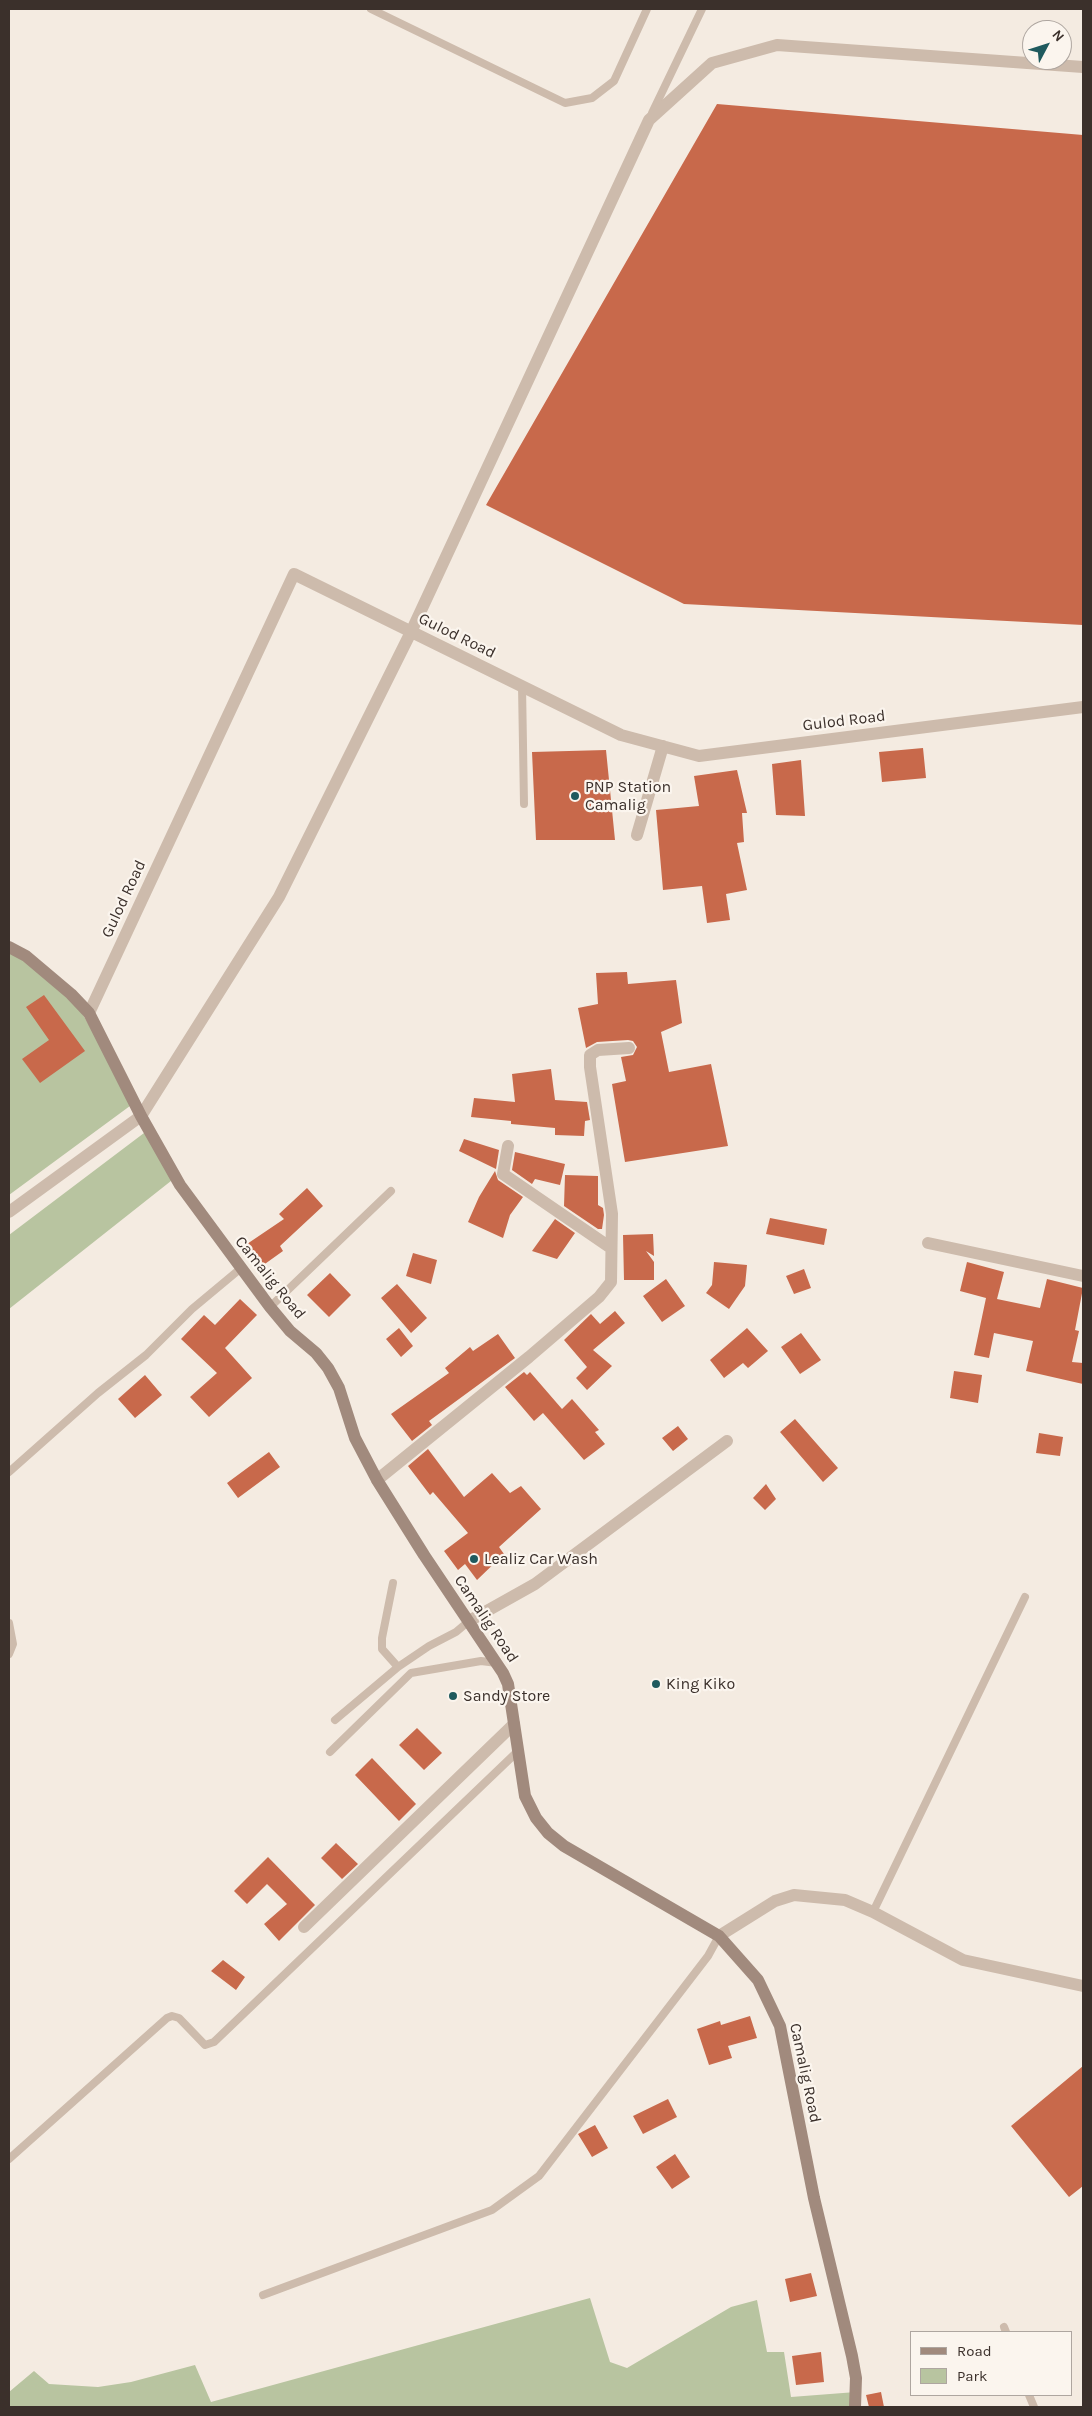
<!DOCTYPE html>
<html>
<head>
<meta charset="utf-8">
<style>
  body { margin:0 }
  #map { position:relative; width:1092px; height:2416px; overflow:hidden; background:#f4ebe1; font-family:Karla,sans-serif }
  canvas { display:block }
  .frame { position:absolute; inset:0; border:10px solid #3b302b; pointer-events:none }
  .legend { position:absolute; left:910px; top:2331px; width:162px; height:65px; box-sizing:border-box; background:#fbf5ee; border:1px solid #aea6a0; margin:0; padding:6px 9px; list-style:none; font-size:15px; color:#3b302b }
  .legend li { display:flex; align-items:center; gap:10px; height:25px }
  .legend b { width:25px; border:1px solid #aea6a0 }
  .north { position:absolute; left:1022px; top:20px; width:50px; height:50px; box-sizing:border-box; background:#fbf5ee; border:1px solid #aea6a0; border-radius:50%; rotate:50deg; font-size:14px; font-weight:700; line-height:20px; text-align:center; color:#3b302b }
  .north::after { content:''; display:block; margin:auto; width:18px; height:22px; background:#1f5a5e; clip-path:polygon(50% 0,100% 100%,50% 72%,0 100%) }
</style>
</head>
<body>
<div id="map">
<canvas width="1092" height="2416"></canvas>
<div class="frame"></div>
<ul class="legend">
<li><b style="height:6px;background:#a18a7d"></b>Road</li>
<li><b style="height:14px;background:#b8c4a0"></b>Park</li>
</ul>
<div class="north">N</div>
</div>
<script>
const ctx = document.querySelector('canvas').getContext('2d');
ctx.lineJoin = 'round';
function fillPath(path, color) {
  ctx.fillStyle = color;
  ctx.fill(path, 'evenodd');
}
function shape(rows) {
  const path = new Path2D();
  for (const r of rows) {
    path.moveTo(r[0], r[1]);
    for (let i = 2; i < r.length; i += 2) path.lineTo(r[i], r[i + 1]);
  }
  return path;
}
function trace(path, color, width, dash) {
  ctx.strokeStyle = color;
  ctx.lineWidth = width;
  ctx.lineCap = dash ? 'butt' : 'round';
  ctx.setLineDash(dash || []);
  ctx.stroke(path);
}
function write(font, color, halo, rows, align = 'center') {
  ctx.font = font + ' Karla,sans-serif';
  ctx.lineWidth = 4.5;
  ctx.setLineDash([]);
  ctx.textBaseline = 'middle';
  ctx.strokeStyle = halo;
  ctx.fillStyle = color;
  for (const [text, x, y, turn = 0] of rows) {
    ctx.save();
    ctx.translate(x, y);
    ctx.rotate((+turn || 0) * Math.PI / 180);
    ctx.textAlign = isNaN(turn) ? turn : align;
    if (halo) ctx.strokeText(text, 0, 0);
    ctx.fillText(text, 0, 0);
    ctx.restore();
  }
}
fillPath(shape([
  [9,947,71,994,134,1103,9,1195],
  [148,1130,176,1177,9,1309,9,1235],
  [590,2298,610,2362,627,2368,731,2307,757,2300,767,2352,784,2352,791,2397,856,2392,855,2407,9,2407,9,2392,34,2371,49,2384,98,2387,131,2382,195,2365,211,2402]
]), '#b8c4a0');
fillPath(shape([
  [717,104,1083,135,1083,625,684,604,486,505],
  [923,748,926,778,882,782,879,752],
  [606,750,615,840,536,840,532,752],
  [801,760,805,816,776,815,772,764],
  [737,770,747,813,742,813,744,842,737,843,747,890,726,894,730,920,707,923,702,886,663,890,656,810,699,806,694,776],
  [627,972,628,984,676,980,682,1023,661,1032,669,1072,711,1064,728,1146,625,1162,612,1084,626,1081,621,1057,633,1055,637,1047,633,1041,628,1040,597,1042,586,1048,578,1008,598,1004,596,973],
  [44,995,85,1051,40,1083,22,1059,49,1040,26,1007],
  [551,1069,555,1100,587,1102,590,1120,585,1121,584,1136,555,1135,555,1128,511,1124,511,1121,471,1117,474,1098,515,1102,512,1074],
  [464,1139,499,1150,496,1169,459,1151],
  [515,1152,565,1164,560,1185,535,1179,532,1184,512,1170],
  [495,1171,498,1180,523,1197,510,1215,503,1238,468,1222,479,1197],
  [565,1175,598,1176,598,1205,603,1208,604,1215,602,1229,598,1229,564,1206],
  [307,1188,323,1206,280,1246,283,1251,262,1266,247,1244,284,1219,279,1214],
  [770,1218,827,1229,824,1245,766,1234],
  [555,1219,575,1233,557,1259,532,1251],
  [653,1234,654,1256,646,1251,654,1262,654,1280,624,1280,623,1235],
  [413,1253,437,1260,431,1284,406,1276],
  [714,1262,747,1265,745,1286,729,1309,706,1293,712,1285],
  [967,1262,1004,1272,997,1299,1040,1308,1047,1279,1083,1288,1075,1330,1079,1331,1072,1362,1083,1363,1083,1384,1026,1371,1033,1341,994,1333,989,1358,974,1355,986,1298,960,1291],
  [804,1269,811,1288,794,1294,786,1276],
  [330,1273,351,1295,329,1317,307,1295],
  [666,1279,685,1306,662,1322,643,1296],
  [397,1284,427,1318,411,1333,381,1298],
  [240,1299,257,1315,225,1348,252,1378,209,1417,190,1397,217,1373,181,1339,204,1315,215,1325],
  [615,1311,625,1323,593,1350,612,1366,587,1390,576,1378,587,1367,564,1340,591,1314,600,1324],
  [399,1328,413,1346,401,1357,386,1339],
  [747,1328,768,1351,748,1368,743,1363,724,1378,710,1360],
  [801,1333,821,1360,800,1374,781,1347],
  [498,1334,515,1358,429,1421,432,1425,412,1441,391,1414,449,1373,445,1368,470,1347,473,1351],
  [954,1371,982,1375,978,1403,950,1398],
  [524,1372,527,1375,530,1372,562,1409,572,1399,599,1430,595,1432,605,1444,584,1460,543,1413,534,1421,505,1387],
  [145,1375,162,1395,135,1418,118,1399],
  [795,1419,838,1468,823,1482,780,1432],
  [678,1426,688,1439,673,1451,662,1438],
  [1039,1433,1063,1437,1060,1456,1036,1453],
  [428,1449,464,1497,492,1473,510,1493,521,1486,541,1509,499,1547,504,1554,477,1580,465,1564,458,1570,444,1551,468,1533,433,1492,430,1495,408,1466],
  [269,1452,280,1467,238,1498,227,1483],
  [766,1484,776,1499,765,1510,753,1498],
  [417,1728,442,1753,424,1770,399,1745],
  [372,1758,416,1804,399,1821,355,1775],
  [336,1843,358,1864,342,1879,321,1858],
  [268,1857,315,1905,279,1941,264,1924,287,1904,267,1884,247,1904,234,1891],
  [223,1960,245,1977,236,1990,211,1971],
  [750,2016,757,2038,728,2046,732,2058,709,2065,697,2029,720,2021,721,2025],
  [1083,2066,1083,2186,1069,2197,1011,2126],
  [668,2099,677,2117,643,2134,633,2116],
  [595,2125,608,2148,592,2157,578,2134],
  [675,2154,690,2177,672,2189,656,2167],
  [811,2273,817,2296,790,2302,785,2279],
  [821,2352,824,2382,796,2385,792,2356],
  [881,2392,884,2407,869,2407,866,2395]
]), '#c8694b');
trace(shape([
  [371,9,565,103,592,98,614,81,647,9],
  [652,113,702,9],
  [522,686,524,804],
  [270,1307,391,1191],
  [9,1472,98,1393,146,1355,192,1309,240,1269],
  [393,1583,382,1638,382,1649,398,1667],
  [9,1623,13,1644,9,1654],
  [335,1720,398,1667,429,1646,456,1632,469,1621],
  [330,1752,411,1673,481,1661,497,1663],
  [873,1912,1025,1597],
  [9,2159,167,2018,172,2016,179,2018,205,2045,214,2042,518,1751],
  [263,2295,492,2210,539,2176,708,1956,719,1936],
  [1004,2327,1006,2332],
  [1029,2395,1034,2407]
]), '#cdbbac', 8);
trace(shape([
  [637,835,663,746],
  [89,1013,294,574,621,735,699,756,1083,707],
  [141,1116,279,897,411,632,649,120,712,63,777,45,1083,67],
  [508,1146,503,1174,611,1248],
  [928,1243,1083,1276],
  [377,1480,529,1357,599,1297,611,1282,612,1214,590,1067,590,1055,598,1050,629,1048],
  [469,1621,535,1584,727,1441],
  [304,1927,514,1724],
  [719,1936,775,1901,794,1895,845,1900,873,1912,963,1960,1083,1986]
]), '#cdbbac', 12);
trace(shape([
  [9,1212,141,1116]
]), '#cdbbac', 12);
trace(shape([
  [9,947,26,956,71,994,89,1013,141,1116,180,1185,270,1307,290,1331,316,1353,328,1368,339,1388,355,1438,377,1480,424,1555,503,1673,508,1684,525,1796,536,1818,548,1833,564,1846,719,1936,758,1980,780,2026,814,2198,852,2356,856,2378,855,2407]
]), '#a18a7d', 12);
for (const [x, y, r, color] of [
  [575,796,5,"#1f5a5e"],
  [474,1559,5,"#1f5a5e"],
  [656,1684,5,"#1f5a5e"],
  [453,1696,5,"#1f5a5e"]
]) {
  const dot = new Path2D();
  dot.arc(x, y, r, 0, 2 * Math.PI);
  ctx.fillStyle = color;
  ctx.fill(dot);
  trace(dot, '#fbf5ee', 2);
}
write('16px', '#3b302b', '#fbf5ee', [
  ["Gulod Road",457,636,26],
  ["Gulod Road",844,721,-7],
  ["Gulod Road",124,899,-65],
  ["Camalig Road",270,1278,51],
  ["Camalig Road",486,1619,56],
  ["Camalig Road",805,2073,78]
]);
write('16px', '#3b302b', '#fbf5ee', [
  ["PNP Station",585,787],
  ["Camalig",585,805],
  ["Lealiz Car Wash",484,1559],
  ["King Kiko",666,1684],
  ["Sandy Store",463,1696]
], 'left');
</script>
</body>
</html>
